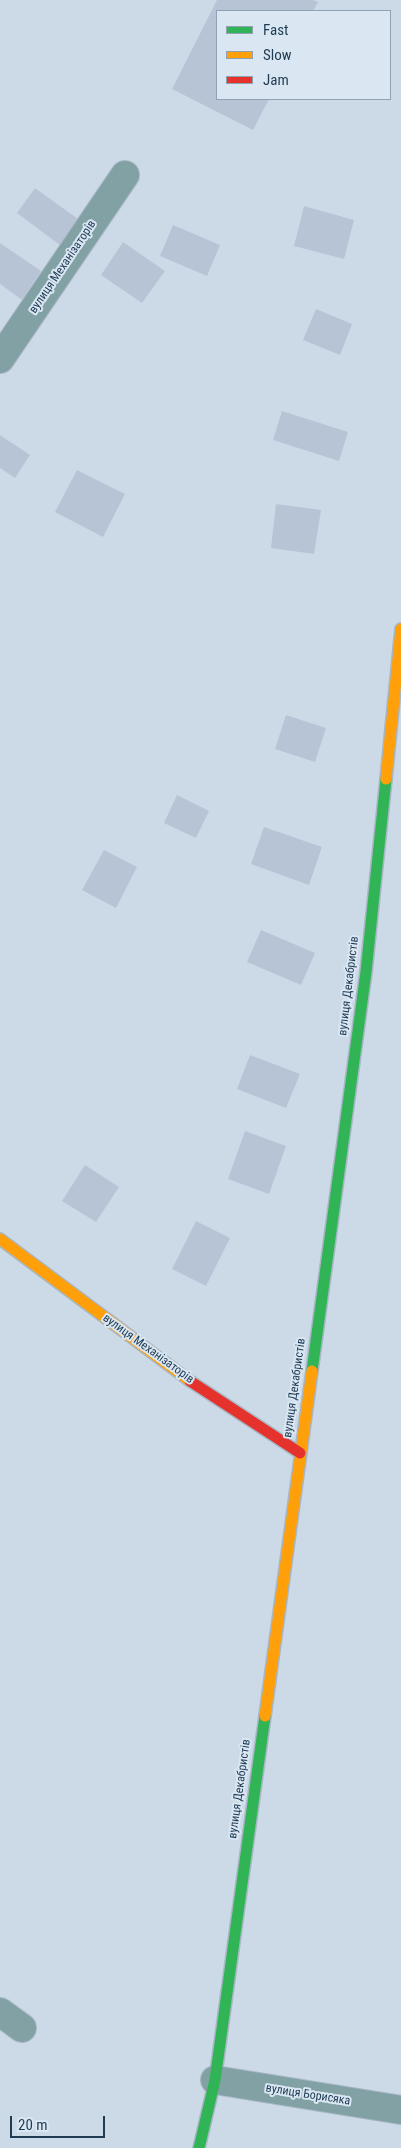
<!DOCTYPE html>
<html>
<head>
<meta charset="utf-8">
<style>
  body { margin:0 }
  #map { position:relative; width:401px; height:2148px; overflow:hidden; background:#ccdae8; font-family:"Roboto Condensed",sans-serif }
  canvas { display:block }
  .legend { position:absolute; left:216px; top:10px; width:175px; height:90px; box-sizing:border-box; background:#dae7f3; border:1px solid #8fa2b3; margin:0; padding:6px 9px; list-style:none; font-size:15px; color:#1f3b53 }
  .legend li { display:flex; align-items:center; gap:10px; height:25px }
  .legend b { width:25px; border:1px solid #8fa2b3 }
  .scale { position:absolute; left:10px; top:2116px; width:95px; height:22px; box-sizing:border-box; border:2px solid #1f3b53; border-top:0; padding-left:6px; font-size:15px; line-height:18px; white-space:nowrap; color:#1f3b53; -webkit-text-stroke:4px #dae7f3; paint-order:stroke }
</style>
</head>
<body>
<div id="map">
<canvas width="401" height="2148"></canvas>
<ul class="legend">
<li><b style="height:6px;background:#30b455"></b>Fast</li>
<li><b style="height:6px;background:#ff9f0a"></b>Slow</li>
<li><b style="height:6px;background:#e5322d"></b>Jam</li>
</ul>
<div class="scale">20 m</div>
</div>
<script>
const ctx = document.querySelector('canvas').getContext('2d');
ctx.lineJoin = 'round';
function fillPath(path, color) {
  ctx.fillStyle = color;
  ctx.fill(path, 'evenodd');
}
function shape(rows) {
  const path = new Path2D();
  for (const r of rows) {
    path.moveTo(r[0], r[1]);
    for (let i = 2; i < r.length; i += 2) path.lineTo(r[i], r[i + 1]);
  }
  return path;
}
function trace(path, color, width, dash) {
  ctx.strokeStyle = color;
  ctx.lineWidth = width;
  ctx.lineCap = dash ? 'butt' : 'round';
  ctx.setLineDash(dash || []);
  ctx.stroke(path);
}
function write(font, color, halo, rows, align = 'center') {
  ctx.font = font + ' "Roboto Condensed",sans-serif';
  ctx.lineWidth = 4;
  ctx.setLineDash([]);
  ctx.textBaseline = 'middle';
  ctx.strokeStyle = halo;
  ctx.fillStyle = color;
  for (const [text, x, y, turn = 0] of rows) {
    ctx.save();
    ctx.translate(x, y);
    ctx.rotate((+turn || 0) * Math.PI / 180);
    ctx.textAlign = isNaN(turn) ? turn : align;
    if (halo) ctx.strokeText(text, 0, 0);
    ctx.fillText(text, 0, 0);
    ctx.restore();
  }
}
fillPath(shape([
  [217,0,313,0,318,2,313,11,217,11,217,99,269,99,253,130,172,89],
  [35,188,78,219,60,245,17,213],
  [304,206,354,220,344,259,294,246],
  [173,225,220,245,207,276,160,256],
  [123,242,165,271,142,303,101,275],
  [0,243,41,271,22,300,0,284],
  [316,309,352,324,340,355,303,340],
  [282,411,348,432,339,461,273,440],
  [0,435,30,455,15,478,0,468],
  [77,470,125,494,103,537,55,512],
  [276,504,321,510,314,554,271,548],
  [286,715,326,728,315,762,275,749],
  [177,795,209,811,196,838,164,823],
  [264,827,322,847,309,885,251,864],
  [104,850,137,867,116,908,82,890],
  [261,930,315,953,301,985,247,962],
  [250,1055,300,1074,286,1108,237,1089],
  [245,1131,286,1146,269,1194,228,1179],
  [85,1165,119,1187,96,1222,62,1201],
  [196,1221,230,1238,206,1286,172,1269]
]), '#b7c4d6');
const street = shape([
  [0,359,125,175],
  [0,2012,22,2028],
  [215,2080,401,2110]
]);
const fast = shape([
  [312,1371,366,972,386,779],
  [199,2148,215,2080,265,1716]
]);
const slow = shape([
  [386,779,401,629],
  [0,1239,190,1381],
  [265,1716,312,1371]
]);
const jam = shape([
  [190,1381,300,1453]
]);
trace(street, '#a8b7c5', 30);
trace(fast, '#a8b7c5', 14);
trace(slow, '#a8b7c5', 14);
trace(jam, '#a8b7c5', 14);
trace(street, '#81a1a4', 28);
trace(fast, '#30b455', 11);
trace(slow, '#ff9f0a', 11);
trace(jam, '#e5322d', 11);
write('12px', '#1f3b53', '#dae7f3', [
  ["вулиця Механізаторів",63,267,-56],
  ["вулиця Декабристів",349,986,-83],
  ["вулиця Механізаторів",148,1349,36],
  ["вулиця Декабристів",295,1388,-82],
  ["вулиця Декабристів",240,1789,-82],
  ["вулиця Борисяка",308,2095,9]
]);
</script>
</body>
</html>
